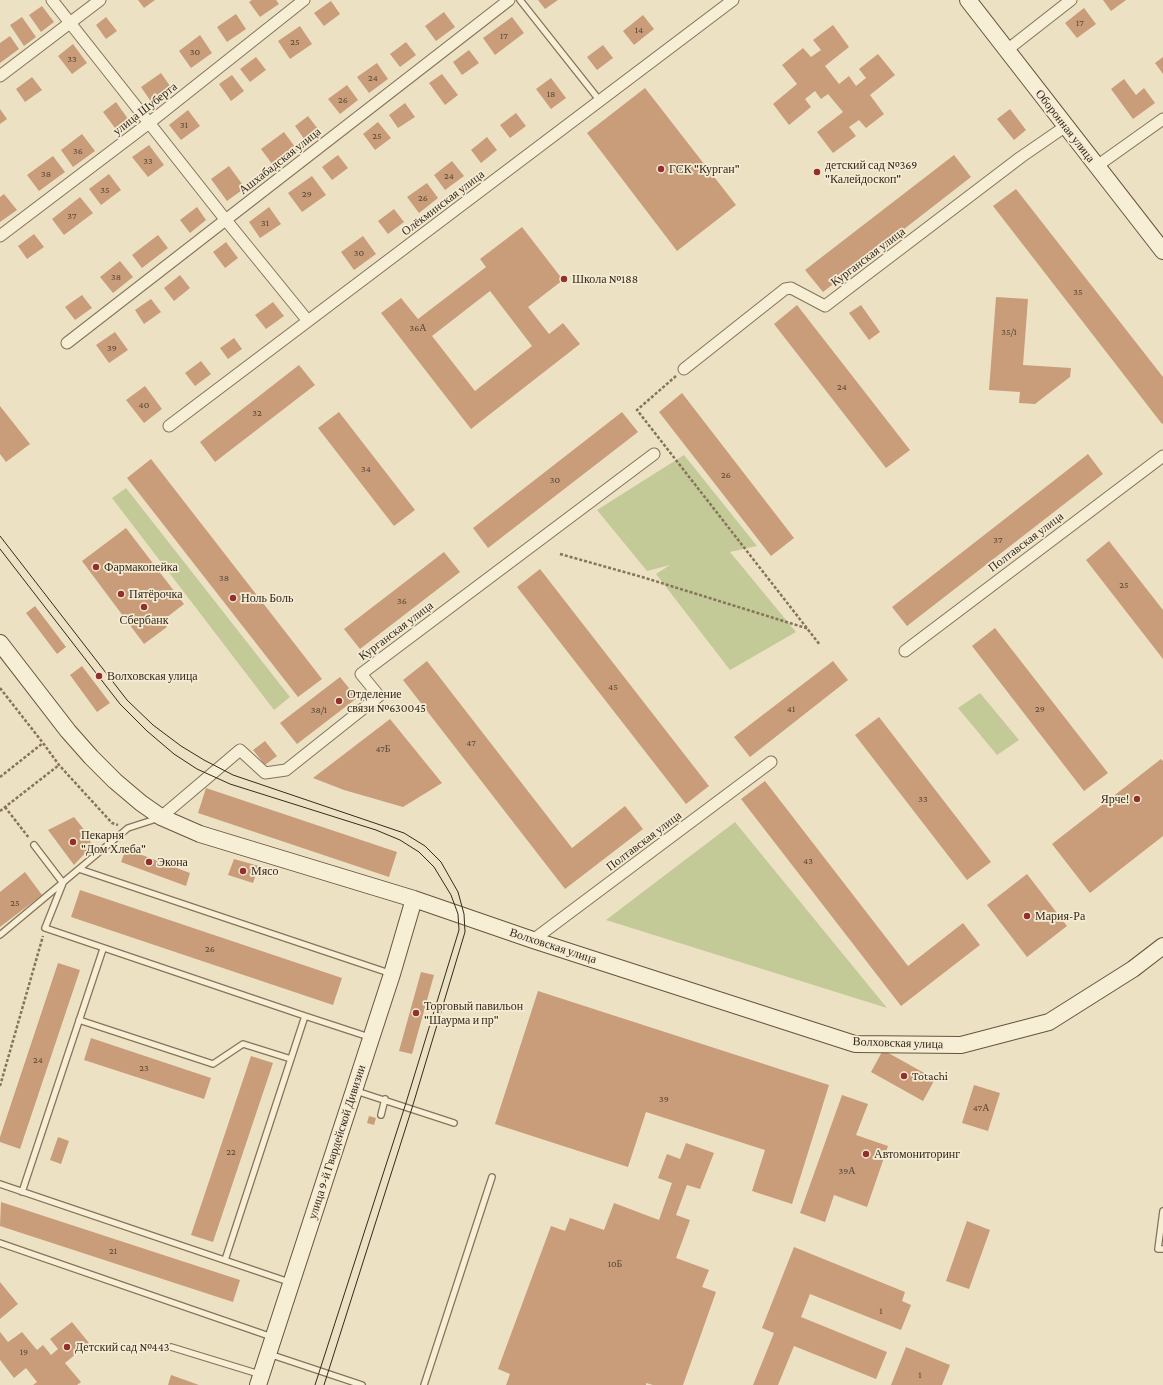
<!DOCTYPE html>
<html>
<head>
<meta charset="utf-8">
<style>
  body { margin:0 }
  canvas { display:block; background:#ece1c3 }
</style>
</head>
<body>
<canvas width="1163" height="1385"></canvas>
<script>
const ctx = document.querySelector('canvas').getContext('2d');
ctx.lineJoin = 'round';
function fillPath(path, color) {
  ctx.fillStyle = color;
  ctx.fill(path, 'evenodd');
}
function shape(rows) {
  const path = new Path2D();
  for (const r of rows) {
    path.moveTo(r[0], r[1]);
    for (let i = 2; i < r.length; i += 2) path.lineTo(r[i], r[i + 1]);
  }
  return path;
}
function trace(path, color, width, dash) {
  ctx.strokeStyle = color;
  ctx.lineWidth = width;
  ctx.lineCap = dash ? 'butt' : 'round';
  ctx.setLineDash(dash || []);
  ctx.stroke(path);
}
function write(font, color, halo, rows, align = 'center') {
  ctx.font = font + ' "Crimson Pro",serif';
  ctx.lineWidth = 3.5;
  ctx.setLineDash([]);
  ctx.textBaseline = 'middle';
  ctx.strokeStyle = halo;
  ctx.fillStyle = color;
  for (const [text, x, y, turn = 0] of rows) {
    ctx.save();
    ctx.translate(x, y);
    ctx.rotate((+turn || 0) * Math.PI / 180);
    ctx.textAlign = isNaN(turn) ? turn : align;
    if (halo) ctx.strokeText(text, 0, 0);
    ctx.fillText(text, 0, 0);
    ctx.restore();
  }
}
fillPath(shape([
  [684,455,757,546,730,552,796,632,730,670,656,574,670,565,647,571,597,510],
  [126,488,290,697,274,710,112,498],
  [980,693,1019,740,997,755,958,708],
  [735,822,887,1008,606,920]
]), '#c3ca97');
fillPath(shape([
  [138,0,155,0,144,8],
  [252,0,276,0,279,4,260,17,249,2],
  [538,0,558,0,545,9],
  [1103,0,1126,0,1111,11],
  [331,1,340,14,324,26,314,13],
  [42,6,54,22,41,32,29,15],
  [1084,8,1096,24,1077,38,1065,23],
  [444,12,455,27,436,41,425,26],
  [236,14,246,29,227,42,217,27],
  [643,15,654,29,634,45,623,31],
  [22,17,36,37,24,46,10,25],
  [106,17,117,31,106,39,96,25],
  [512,17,524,33,495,55,483,38],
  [833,25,849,47,825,66,839,84,849,76,856,86,866,78,859,69,878,54,895,75,870,95,884,114,866,128,859,120,849,127,856,136,833,153,817,132,843,112,828,94,821,99,815,91,805,99,811,107,789,125,773,104,797,84,782,65,803,48,811,57,821,50,813,40],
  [300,26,312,44,290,59,278,41],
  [200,35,212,53,191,68,179,51],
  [10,36,19,49,0,63,0,43],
  [406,42,416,55,400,67,390,54],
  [73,44,87,63,72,74,58,56],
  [603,45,613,58,597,70,587,57],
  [469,50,479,63,462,75,453,62],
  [256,57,266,70,250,82,240,69],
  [1163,57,1163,74,1155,63],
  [377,63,388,79,369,93,357,77],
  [161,73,172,89,152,103,141,87],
  [442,74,458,95,445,105,429,83],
  [232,75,244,91,231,101,219,84],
  [32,77,42,90,25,102,16,89],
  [551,78,566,98,551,109,536,89],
  [1124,79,1136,95,1144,88,1155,103,1133,119,1111,89],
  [347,85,358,100,340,114,328,99],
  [645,88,736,205,677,251,587,133],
  [116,102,128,119,115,128,103,112],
  [405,103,415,117,398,128,389,115],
  [0,109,7,119,0,124],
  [1010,109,1026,130,1014,140,997,119],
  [188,110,200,126,181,140,169,125],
  [516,113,526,126,510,138,500,125],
  [308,116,321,133,307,143,295,126],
  [378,122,391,138,375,150,363,134],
  [284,132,298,151,275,168,261,149],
  [82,134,95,151,73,167,61,150],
  [487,137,497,150,481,163,471,150],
  [149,145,164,165,148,177,132,157],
  [338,155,348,168,332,180,322,167],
  [954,155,971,177,823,292,805,270],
  [53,156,65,172,39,191,27,175],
  [452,161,464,176,445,190,434,175],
  [229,166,245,188,227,201,211,179],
  [109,174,121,190,101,205,89,189],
  [312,176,326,195,302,212,288,193],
  [427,183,438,198,419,213,407,197],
  [1016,189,1163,377,1163,423,1162,424,993,206],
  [4,194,17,210,0,222,0,197],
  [80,197,93,213,64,235,52,219],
  [197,207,206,220,190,233,180,220],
  [269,207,281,224,260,238,249,222],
  [394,209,404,222,388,234,378,221],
  [522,227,563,280,528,307,549,334,563,323,580,344,471,429,381,313,401,298,418,319,486,267,480,259],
  [490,291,532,346,475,391,432,336],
  [34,234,44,247,27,259,18,246],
  [158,235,168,248,142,268,132,255],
  [363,236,376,254,354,270,341,252],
  [226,242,238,258,225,268,213,252],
  [120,261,133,277,113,293,100,277],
  [180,275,190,288,174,301,164,288],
  [82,295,92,308,75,320,65,307],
  [996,297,1028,299,1023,365,1071,368,1070,377,1035,404,1019,403,1020,392,989,390],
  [151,299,161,312,144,324,135,310],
  [273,302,284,316,266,329,255,315],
  [797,305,910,450,886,468,774,324],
  [861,305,880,332,869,340,849,313],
  [115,332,128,350,109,363,96,345],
  [234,338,242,349,228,359,220,348],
  [201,361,211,374,195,386,185,373],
  [299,365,315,385,215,462,200,442],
  [145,386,162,409,144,423,126,400],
  [682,393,794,538,771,556,659,412],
  [0,406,30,444,6,462,0,454],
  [339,412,415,510,394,526,318,428],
  [622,412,638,432,488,548,473,528],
  [1088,454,1103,474,907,626,892,607],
  [151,459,322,679,298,697,127,478],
  [126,528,184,604,162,621,167,627,144,644,82,561],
  [1109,541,1163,610,1163,659,1086,560],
  [444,552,460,572,360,649,344,629],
  [540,569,709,786,686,804,517,587],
  [35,606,66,647,57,654,26,613],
  [995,628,1108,773,1084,791,972,646],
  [427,661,572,848,625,806,643,829,565,889,403,680],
  [833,661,848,680,750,757,734,737],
  [82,666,110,703,97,712,70,675],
  [340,677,357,698,297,744,280,723],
  [879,717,991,862,967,880,855,735],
  [390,719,442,783,403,807,344,790,313,778],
  [265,741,277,756,265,765,253,750],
  [1161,759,1163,761,1163,836,1090,893,1052,844],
  [765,781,908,966,963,923,980,945,901,1006,741,799],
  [206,788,397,852,389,877,198,813],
  [74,817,90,837,91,847,74,865,48,830],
  [126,849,190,873,186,886,121,862],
  [234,859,259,866,253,883,228,875],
  [25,872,42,895,0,927,0,892],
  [1027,874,1067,926,1027,957,987,905],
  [80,890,342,978,333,1005,71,917],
  [58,963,80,970,20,1149,0,1142,0,1137],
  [421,972,434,975,412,1054,399,1051],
  [538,991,829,1085,792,1204,752,1191,765,1150,646,1112,628,1167,495,1124],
  [91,1038,211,1078,204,1099,84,1060],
  [883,1050,935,1079,923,1101,871,1072],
  [251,1056,273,1063,213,1242,191,1235],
  [974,1085,1000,1093,988,1131,962,1123],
  [842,1095,868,1104,856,1135,888,1146,867,1207,834,1195,825,1222,800,1213],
  [369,1116,376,1118,374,1125,367,1123],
  [58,1137,69,1141,61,1164,50,1160],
  [686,1143,714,1153,700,1189,687,1185,676,1215,690,1220,676,1258,709,1270,702,1287,716,1292,683,1385,653,1385,646,1383,646,1385,506,1385,510,1374,498,1369,551,1226,565,1231,570,1218,604,1230,614,1203,659,1220,672,1183,658,1178,667,1154,680,1159],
  [1,1202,240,1280,233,1302,0,1226],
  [967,1221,990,1230,969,1289,946,1281],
  [794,1247,905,1292,902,1301,911,1305,901,1330,810,1294,801,1317,887,1352,876,1379,794,1346,778,1385,753,1385,774,1333,762,1328],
  [0,1282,18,1304,0,1319],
  [72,1322,89,1343,65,1363,81,1382,77,1385,33,1385,37,1382,26,1368,14,1378,0,1360,0,1332,8,1342,22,1332,37,1350,43,1345,51,1355,58,1349,50,1339],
  [906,1347,950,1365,942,1385,891,1385],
  [171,1375,199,1385,168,1385]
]), '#c99d7a');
const lane = shape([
  [520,0,600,101],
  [34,845,63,883,45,928,305,1016,225,1260],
  [79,869,392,974],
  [0,935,128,828,159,818],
  [305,1016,369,1037],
  [79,1020,213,1064,243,1044,291,1059],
  [356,1091,454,1123],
  [381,1115,385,1099],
  [0,1184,289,1282],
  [22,1192,103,949],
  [1163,1211,1158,1249,1163,1249],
  [0,1243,272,1337],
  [171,1347,259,1374],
  [269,1354,362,1385],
  [424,1385,492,1177]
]);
const street = shape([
  [52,0,225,219,308,321],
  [1007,50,1071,0],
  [0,76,100,0],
  [1097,166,1163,119],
  [0,236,149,123,304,0],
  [67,343,509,0],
  [684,369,785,289,791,288,825,306,1021,157,1066,126],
  [169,426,733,0],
  [905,651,1163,456],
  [161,817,240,750,265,773,286,770,379,696,361,674,654,454],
  [533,940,771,762]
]);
const secondary = shape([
  [968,0,1163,251],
  [0,643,68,731,91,757,115,781,141,803,161,817,200,834,414,899,533,940,855,1044,961,1045,1049,1022,1133,969,1163,946],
  [258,1385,392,974,414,899]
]);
trace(lane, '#86735a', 8);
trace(street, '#86735a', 13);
trace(secondary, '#68543e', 18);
trace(shape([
  [676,376,637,410,820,645],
  [560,554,642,577,809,629],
  [0,688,43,743,59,765,112,823,118,825],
  [0,777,43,743],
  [5,807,29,838],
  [0,811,59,765],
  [0,1086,43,936]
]), '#86735a', 2.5, [3, 2]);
trace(lane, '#f7eed6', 5.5);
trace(street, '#f7eed6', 11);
trace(secondary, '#f7eed6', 16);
trace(shape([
  [0,536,127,700,153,725,181,746,204,760,233,775,404,833,425,846,441,862,458,892,464,914,465,932,412,1108,324,1385],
  [0,549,120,704,147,731,174,754,197,769,230,784,376,830,400,840,419,852,434,867,451,895,458,914,459,930,405,1106,315,1385]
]), '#362a1e', 1);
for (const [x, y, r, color] of [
  [661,169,4,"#932f2d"],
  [817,172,4,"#932f2d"],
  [564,279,4,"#932f2d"],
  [96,567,4,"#932f2d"],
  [121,594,4,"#932f2d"],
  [233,598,4,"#932f2d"],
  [144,607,4,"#932f2d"],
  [99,676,4,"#932f2d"],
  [339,701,4,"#932f2d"],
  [1137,799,4,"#932f2d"],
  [73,842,4,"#932f2d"],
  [149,862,4,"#932f2d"],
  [243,871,4,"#932f2d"],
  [1027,916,4,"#932f2d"],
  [416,1013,4,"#932f2d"],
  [904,1076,4,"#932f2d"],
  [866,1154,4,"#932f2d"],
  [67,1347,4,"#932f2d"]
]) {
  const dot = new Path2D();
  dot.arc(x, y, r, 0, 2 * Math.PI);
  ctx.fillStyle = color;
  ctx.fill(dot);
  trace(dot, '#f4ebd2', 1.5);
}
write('10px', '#5b4735', null, [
  ["17",1080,23],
  ["14",639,30],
  ["17",504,36],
  ["25",295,42],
  ["30",195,52],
  ["33",72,59],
  ["24",373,78],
  ["18",551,94],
  ["26",343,100],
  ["31",184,125],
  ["25",377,136],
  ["36",78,151],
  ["33",148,161],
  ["38",46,174],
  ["24",449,176],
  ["35",105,190],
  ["29",307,194],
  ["26",423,198],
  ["37",72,216],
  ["31",265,223],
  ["30",359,253],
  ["38",116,277],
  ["35",1078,292],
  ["36А",418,328],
  ["35/1",1009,332],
  ["39",112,348],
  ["24",842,387],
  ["40",144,405],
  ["32",257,413],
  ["34",366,469],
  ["26",726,475],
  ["30",555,480],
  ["37",998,540],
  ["38",224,578],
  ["25",1124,585],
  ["36",402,601],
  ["45",613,687],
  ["41",791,709],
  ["29",1040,709],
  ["38/1",319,710],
  ["47",471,743],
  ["47Б",383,749],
  ["33",923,799],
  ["43",808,861],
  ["25",15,903],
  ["26",210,949],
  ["24",38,1060],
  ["23",144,1068],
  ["39",664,1099],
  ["47А",981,1108],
  ["22",231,1152],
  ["39А",847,1171],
  ["21",113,1251],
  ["10Б",615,1264],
  ["1",881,1311],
  ["19",24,1352],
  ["1",920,1375]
]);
write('12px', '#362a1e', '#f4ebd2', [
  ["улица Шуберта",145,109,-38],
  ["Оборонная улица",1065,126,52],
  ["Ашхабадская улица",280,161,-38],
  ["Олёкминская улица",443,203,-37],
  ["Курганская улица",868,257,-37],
  ["Полтавская улица",1026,542,-37],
  ["Курганская улица",396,631,-37],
  ["Полтавская улица",644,841,-37],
  ["Волховская улица",553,946,18],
  ["Волховская улица",898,1043,2],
  ["улица 9-й Гвардейской Дивизии",337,1142,-72]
]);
write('12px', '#362a1e', '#f4ebd2', [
  ["детский сад №369",825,165],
  ["\"Калейдоскоп\"",825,179],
  ["ГСК \"Курган\"",669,169],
  ["Школа №188",572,279],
  ["Фармакопейка",104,567],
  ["Пятёрочка",129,594],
  ["Ноль Боль",241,598],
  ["Сбербанк",144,620,"center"],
  ["Волховская улица",107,676],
  ["Отделение",347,694],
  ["связи №630045",347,708],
  ["Ярче!",1129,799,"right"],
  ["Пекарня",81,835],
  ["\"Дом Хлеба\"",81,849],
  ["Экона",157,862],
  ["Мясо",251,871],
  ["Мария-Ра",1035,916],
  ["Торговый павильон",424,1006],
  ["\"Шаурма и пр\"",424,1020],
  ["Totachi",912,1076],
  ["Автомониторинг",874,1154],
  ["Детский сад №443",75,1347]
], 'left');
</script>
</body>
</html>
